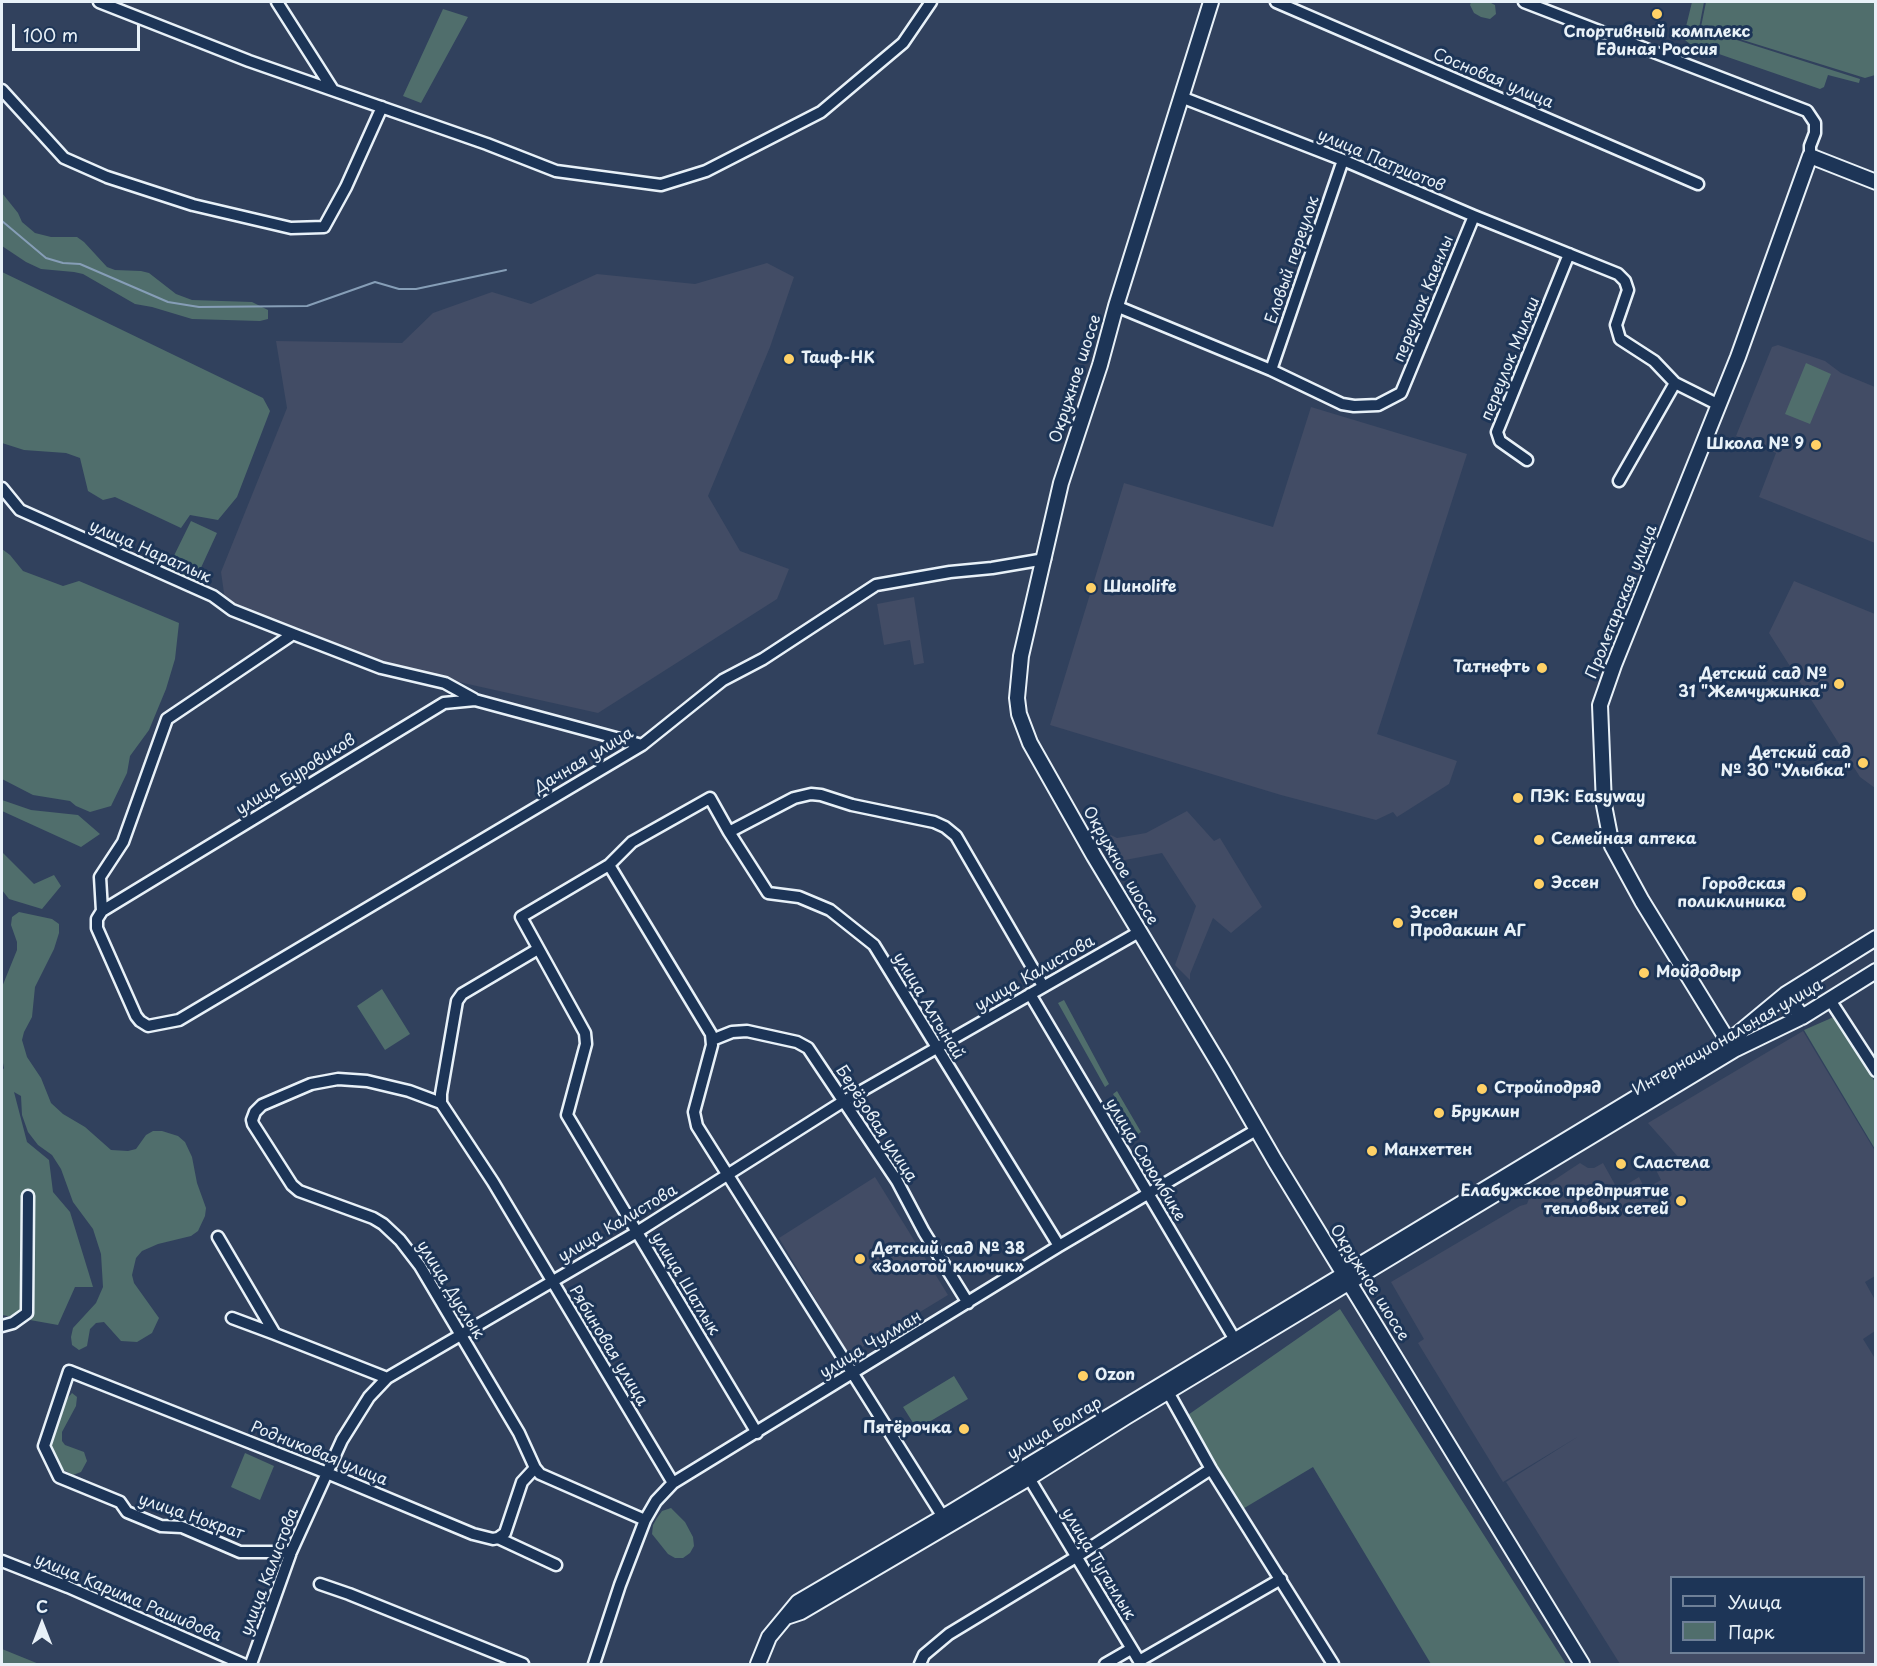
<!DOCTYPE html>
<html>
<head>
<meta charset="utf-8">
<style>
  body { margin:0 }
  #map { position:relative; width:1877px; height:1666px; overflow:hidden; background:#31415d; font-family:"Playpen Sans",sans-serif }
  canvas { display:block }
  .frame { position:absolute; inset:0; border:3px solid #e8f1f8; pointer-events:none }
  .legend { position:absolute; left:1670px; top:1576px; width:195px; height:78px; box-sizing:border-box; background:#1d3557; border:2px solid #6e8097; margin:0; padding:8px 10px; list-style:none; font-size:18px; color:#e8f1f8 }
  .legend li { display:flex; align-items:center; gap:12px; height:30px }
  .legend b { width:30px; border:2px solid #6e8097 }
  .north { position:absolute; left:12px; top:1594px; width:60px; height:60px; -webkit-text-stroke:4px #1d3557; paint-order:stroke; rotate:0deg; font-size:16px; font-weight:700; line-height:24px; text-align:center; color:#e8f1f8 }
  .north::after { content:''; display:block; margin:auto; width:21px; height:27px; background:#e8f1f8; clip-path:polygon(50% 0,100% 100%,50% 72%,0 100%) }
  .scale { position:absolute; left:12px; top:24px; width:128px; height:27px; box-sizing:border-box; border:3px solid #e8f1f8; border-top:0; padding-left:8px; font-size:18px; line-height:21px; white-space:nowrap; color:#e8f1f8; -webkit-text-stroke:4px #1d3557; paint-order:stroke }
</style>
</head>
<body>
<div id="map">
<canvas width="1877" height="1666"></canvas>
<div class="frame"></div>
<ul class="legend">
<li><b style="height:8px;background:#1d3557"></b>Улица</li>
<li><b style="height:16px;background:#506e6c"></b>Парк</li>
</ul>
<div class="north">С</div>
<div class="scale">100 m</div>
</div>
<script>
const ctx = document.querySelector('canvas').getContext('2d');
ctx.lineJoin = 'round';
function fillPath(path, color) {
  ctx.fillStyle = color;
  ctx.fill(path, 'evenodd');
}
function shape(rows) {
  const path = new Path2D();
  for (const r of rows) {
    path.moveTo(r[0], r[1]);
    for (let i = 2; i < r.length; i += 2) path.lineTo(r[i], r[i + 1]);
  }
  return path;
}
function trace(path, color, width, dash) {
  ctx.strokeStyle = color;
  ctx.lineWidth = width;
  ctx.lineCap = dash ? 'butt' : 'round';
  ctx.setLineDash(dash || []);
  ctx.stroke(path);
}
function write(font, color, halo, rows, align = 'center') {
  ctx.font = font + ' "Playpen Sans",sans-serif';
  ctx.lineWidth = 6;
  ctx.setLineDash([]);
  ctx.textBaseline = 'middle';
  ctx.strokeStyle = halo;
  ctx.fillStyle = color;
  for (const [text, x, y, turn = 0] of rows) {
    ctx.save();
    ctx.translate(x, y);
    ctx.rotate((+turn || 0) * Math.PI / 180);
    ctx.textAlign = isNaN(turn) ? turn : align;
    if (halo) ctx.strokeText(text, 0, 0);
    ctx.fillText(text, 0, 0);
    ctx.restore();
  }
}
fillPath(shape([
  [767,263,794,277,770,347,708,496,740,551,789,569,777,599,598,713,378,664,225,600,221,572,287,408,276,341,402,343,433,313,492,292,531,304,597,274,695,284],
  [1778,345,1825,361,1841,373,1875,387,1875,543,1759,497,1776,453,1736,436,1772,347],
  [1311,407,1467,454,1377,734,1457,761,1449,784,1397,817,1393,812,1376,820,1281,795,1050,725,1124,483,1273,527],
  [1794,581,1875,614,1875,788,1860,777,1769,633],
  [914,597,924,663,914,665,910,640,884,645,877,604],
  [1187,811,1214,841,1220,838,1262,907,1231,933,1213,918,1190,974,1190,980,1175,965,1196,906,1162,853,1125,860,1118,868,1094,827,1117,838,1146,833],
  [1803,1031,1875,1151,1875,1276,1865,1282,1875,1300,1875,1331,1863,1339,1876,1360,1875,1664,1620,1664,1506,1482,1579,1436,1503,1482,1418,1343,1424,1339,1391,1282,1520,1206,1527,1204,1530,1196,1580,1163,1588,1168,1594,1168,1603,1163,1618,1190,1639,1177,1645,1189,1661,1180,1656,1170,1671,1161,1674,1165,1681,1160,1648,1123],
  [1672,1578,1864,1578,1864,1652,1672,1652],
  [875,1177,948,1295,849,1355,779,1238]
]), '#424c65');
fillPath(shape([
  [1471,2,1489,2,1495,5,1496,14,1490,19,1481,17,1474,13,1470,5],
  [1692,2,1704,2,1699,28,1860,79,1859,83,1828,75,1824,87,1820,89,1690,44,1685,40,1684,35],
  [1706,2,1875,2,1875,75,1865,78,1701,27],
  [443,9,468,17,421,103,403,96],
  [2,193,18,213,22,222,35,233,51,237,77,237,84,242,107,267,115,270,141,271,149,273,176,294,192,300,252,302,268,310,268,319,260,321,192,319,152,307,135,304,83,274,74,272,41,269,26,262,2,246],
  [2,272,263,398,270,411,237,497,218,520,190,515,181,528,115,497,103,500,88,491,80,458,66,453,24,450,2,443],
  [1806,363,1831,374,1810,424,1785,414],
  [191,521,217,533,193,585,166,572],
  [2,549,10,555,23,571,63,586,79,581,179,623,175,659,166,689,149,730,130,756,127,773,111,806,90,812,76,806,70,801,33,795,2,779],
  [2,800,31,810,78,815,100,834,81,847,2,811],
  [2,852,34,884,54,875,61,886,42,909,9,899,2,890],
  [19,912,52,919,59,924,59,933,54,949,35,987,32,1017,24,1032,22,1040,27,1057,41,1078,51,1103,63,1114,85,1127,111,1150,128,1151,136,1149,146,1135,153,1131,162,1131,178,1136,185,1142,192,1157,197,1183,206,1208,205,1216,198,1231,191,1236,158,1244,142,1251,136,1258,132,1275,134,1283,159,1318,152,1333,137,1342,121,1341,104,1322,96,1323,90,1329,87,1346,79,1350,72,1345,71,1337,73,1328,96,1303,103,1287,101,1254,93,1229,73,1202,61,1169,52,1155,38,1145,28,1132,22,1115,21,1096,14,1092,27,1142,49,1160,53,1192,70,1212,93,1287,75,1287,58,1325,2,1315,2,1071,4,1068,2,1058,2,987,17,950,17,942,11,925,12,917],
  [382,989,410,1034,385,1050,357,1006],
  [1064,1000,1109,1084,1105,1087,1058,1003],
  [1836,1016,1875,1082,1875,1149,1804,1030],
  [1117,1091,1141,1132,1138,1134,1113,1094],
  [1340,1309,1566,1664,1431,1664,1313,1467,1241,1510,1185,1417],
  [954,1376,968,1399,917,1429,903,1407],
  [72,1393,77,1397,76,1406,62,1432,62,1441,65,1445,84,1452,87,1461,81,1472,73,1475,62,1469,49,1442,61,1406],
  [245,1453,274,1466,260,1500,231,1487],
  [671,1508,685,1522,693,1537,694,1546,690,1553,683,1558,675,1558,668,1554,652,1534,653,1525,657,1518,662,1511],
  [2,1649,39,1664,40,1664,2,1664]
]), '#506e6c');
trace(shape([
  [2,221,46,258,63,263,80,264,168,302,199,307,307,306,375,282,399,289,416,289,506,270]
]), '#869eb7', 2);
const street = shape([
  [99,2,249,61,487,144,556,171,661,185,706,171,821,112,903,43,931,2],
  [277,2,333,90],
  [1276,2,1698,184],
  [1524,2,1807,111,1815,123,1815,133,1810,146,1810,156],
  [2,90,64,158,107,177,193,205,291,228,324,227,346,187,382,107],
  [1181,97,1343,160,1474,216,1618,274,1625,281,1628,290,1616,325,1620,339,1654,361,1675,383,1719,405],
  [1116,306,1271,370,1342,404,1354,406,1378,405,1401,393,1474,216],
  [1271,370,1343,160],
  [1527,460,1500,441,1497,432,1569,254],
  [1619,481,1675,383],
  [2,488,20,510,213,596,232,610,293,634],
  [642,745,475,700,444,703,102,911,97,919,97,928,136,1016,140,1021,148,1026,179,1020,642,745,723,680,763,659,876,585,950,572,992,568,1045,559],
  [729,832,768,893,799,897,830,910,874,945,1059,1246],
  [609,865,711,1034,712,1045,694,1112,697,1126,943,1517],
  [102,911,100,877,123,842,167,719,293,634,381,668,445,683,474,699],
  [538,949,462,994,457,1001,441,1094,441,1103,493,1182,673,1483],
  [1030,994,1235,1340],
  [1830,1000,1876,1071],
  [712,1040,732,1032,747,1031,797,1042,808,1048,897,1181,924,1232,968,1303],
  [441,1103,409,1091,367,1081,338,1079,311,1084,262,1105,255,1112,252,1120,253,1124,292,1185,299,1191,373,1218,383,1224,400,1240,420,1266,519,1433,535,1468,540,1474,645,1520],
  [218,1237,275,1334,387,1378],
  [232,1318,275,1334],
  [2,1326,13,1323,27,1313,28,1196],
  [1168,1392,1211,1469,1333,1664],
  [757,1433,567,1115,586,1044,585,1033,521,917,609,865,632,842,710,798,729,832,794,798,811,794,821,795,852,805,934,822,945,827,956,836,1043,986],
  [1029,1478,1141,1664],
  [498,1538,505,1533,522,1482,535,1468],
  [291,1552,240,1552,182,1527,161,1526,127,1512,120,1502,59,1477,44,1446,69,1371,327,1473,473,1534,493,1539,498,1538,556,1565],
  [2,1561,68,1587,243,1664],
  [320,1584,349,1594,523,1664],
  [1139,1661,1281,1579],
  [251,1664,291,1552,342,1440,369,1397,387,1378,637,1232,844,1101,1139,932],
  [594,1664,620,1585,645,1520,656,1501,673,1483,1059,1246,1256,1130],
  [920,1664,924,1655,949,1634,1076,1557,1211,1469],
  [1105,1664,1131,1649]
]);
const secondary = shape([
  [1211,2,1116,306,1100,365,1061,483,1021,656,1017,698,1019,714,1030,743,1094,856,1222,1069,1275,1161,1582,1664],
  [1786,994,1802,1017],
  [1733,1049,1642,901,1612,846,1604,805,1600,705,1614,665,1738,357,1810,156,1876,182],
  [786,1617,801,1612,1029,1478,1126,1417,1734,1050,1802,1017,1876,971],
  [758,1664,769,1637,798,1602,943,1517,1728,1042,1786,994,1876,938]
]);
trace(street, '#e8f1f8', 15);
trace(secondary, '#e8f1f8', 18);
trace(street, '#1d3557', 10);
trace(secondary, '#1d3557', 14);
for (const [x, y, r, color] of [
  [1657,14,6,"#ffd166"],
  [789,359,6,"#ffd166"],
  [1816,445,6,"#ffd166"],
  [1091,588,6,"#ffd166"],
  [1542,668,6,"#ffd166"],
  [1839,684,6,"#ffd166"],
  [1863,763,6,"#ffd166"],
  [1518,798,6,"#ffd166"],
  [1539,840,6,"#ffd166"],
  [1539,884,6,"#ffd166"],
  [1799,894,8,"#ffd166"],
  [1398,923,6,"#ffd166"],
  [1644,973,6,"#ffd166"],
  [1482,1089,6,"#ffd166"],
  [1439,1113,6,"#ffd166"],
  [1372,1151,6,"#ffd166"],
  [1621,1164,6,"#ffd166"],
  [1681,1201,6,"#ffd166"],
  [860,1259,6,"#ffd166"],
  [1083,1376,6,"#ffd166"],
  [964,1429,6,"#ffd166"]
]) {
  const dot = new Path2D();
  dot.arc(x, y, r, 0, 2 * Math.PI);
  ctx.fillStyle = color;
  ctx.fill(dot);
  trace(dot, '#1d3557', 2);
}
write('bold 16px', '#e8f1f8', '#1d3557', [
  ["Спортивный комплекс",1657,33,"center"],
  ["Единая Россия",1657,51,"center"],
  ["Таиф-НК",801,359],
  ["Школа № 9",1804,445,"right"],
  ["Шиноlife",1103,588],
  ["Татнефть",1530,668,"right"],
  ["Детский сад №",1827,675,"right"],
  ["31 \"Жемчужинка\"",1827,693,"right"],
  ["Детский сад",1851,754,"right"],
  ["№ 30 \"Улыбка\"",1851,772,"right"],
  ["ПЭК: Easyway",1530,798],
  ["Семейная аптека",1551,840],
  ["Эссен",1551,884],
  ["Городская",1786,885,"right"],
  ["поликлиника",1786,903,"right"],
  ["Эссен",1410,914],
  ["Продакшн АГ",1410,932],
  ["Мойдодыр",1656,973],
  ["Стройподряд",1494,1089],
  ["Бруклин",1451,1113],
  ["Манхеттен",1384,1151],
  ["Сластела",1633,1164],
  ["Елабужское предприятие",1669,1192,"right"],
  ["тепловых сетей",1669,1210,"right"],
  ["Детский сад № 38",872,1250],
  ["«Золотой ключик»",872,1268],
  ["Ozon",1095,1376],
  ["Пятёрочка",952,1429,"right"]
], 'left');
write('16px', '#e8f1f8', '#1d3557', [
  ["Сосновая улица",1493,79,23],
  ["улица Патриотов",1381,161,23],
  ["Еловый переулок",1293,260,-71],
  ["переулок Каенлы",1424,299,-68],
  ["переулок Миляш",1511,359,-68],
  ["Окружное шоссе",1076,379,-72],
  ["улица Наратлык",150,552,24],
  ["Пролетарская улица",1622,602,-68],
  ["Дачная улица",584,761,-31],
  ["улица Буровиков",296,775,-32],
  ["Окружное шоссе",1120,866,60],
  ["улица Калистова",1035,974,-30],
  ["улица Алтынай",928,1006,59],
  ["Интернациональная улица",1728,1038,-30],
  ["Берёзовая улица",876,1124,57],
  ["улица Сююмбике",1145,1160,59],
  ["улица Калистова",618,1224,-31],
  ["Окружное шоссе",1369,1283,58],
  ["улица Шатлык",685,1284,59],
  ["улица Дуслык",450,1290,58],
  ["улица Чулман",871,1345,-31],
  ["Рябиновая улица",608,1346,59],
  ["улица Болгар",1055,1429,-31],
  ["Родниковая улица",319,1454,22],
  ["улица Нократ",191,1517,19],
  ["улица Туганлык",1098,1564,59],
  ["улица Калистова",270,1572,-69],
  ["улица Карима Рашидова",128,1598,23]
]);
</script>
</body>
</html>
